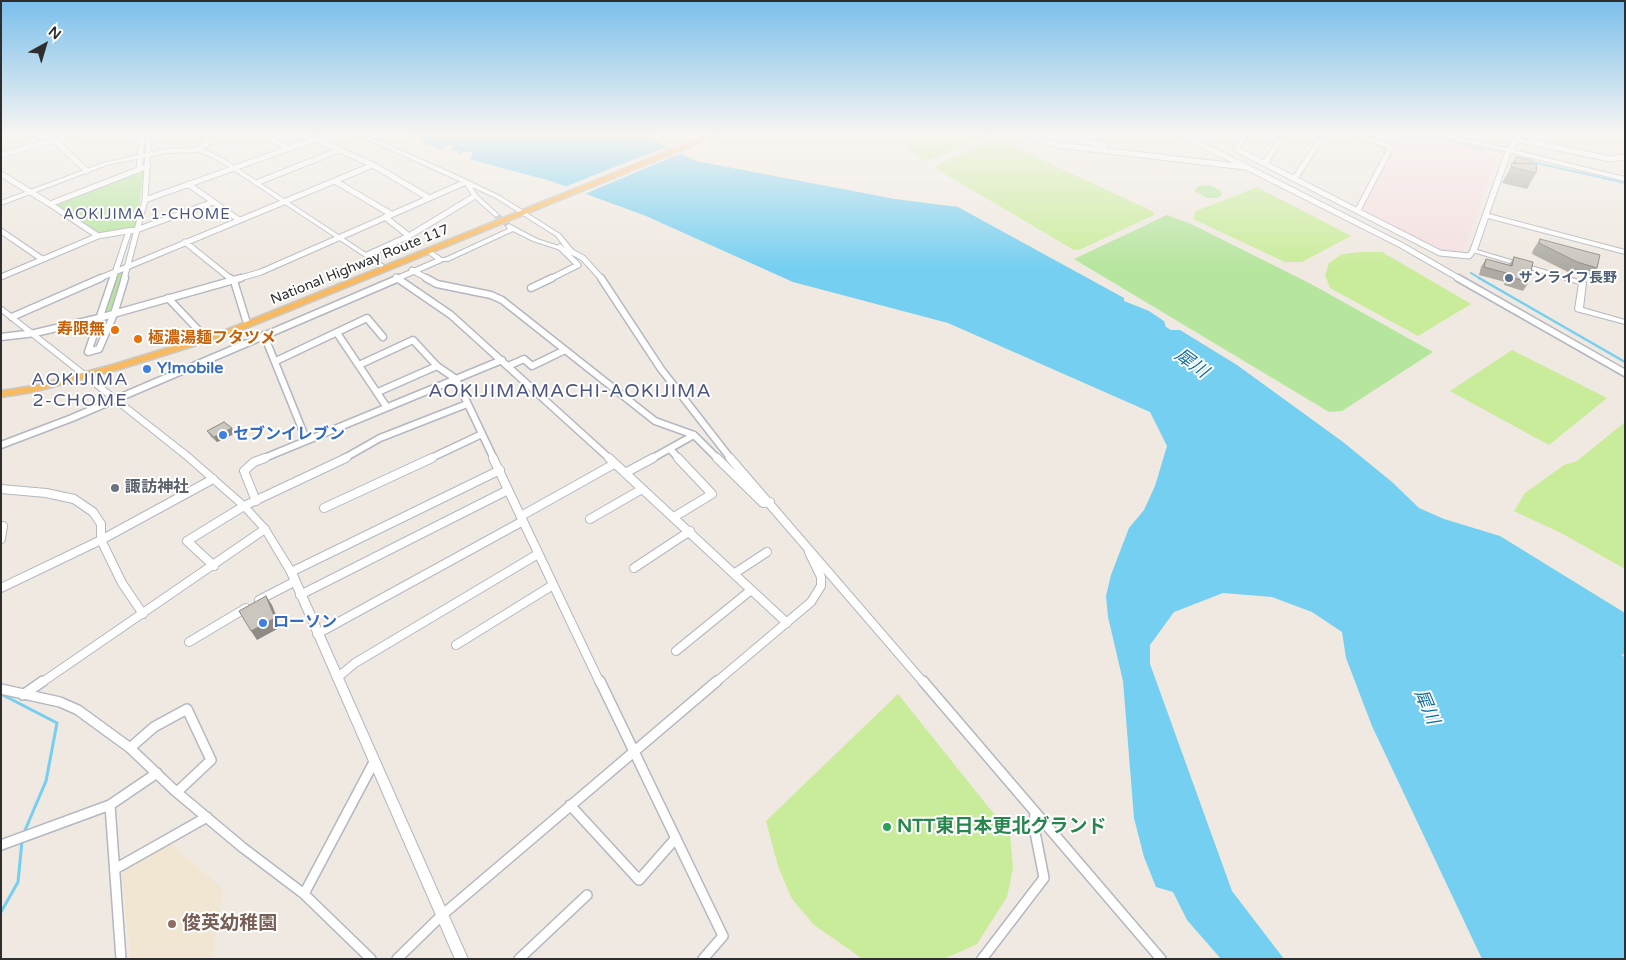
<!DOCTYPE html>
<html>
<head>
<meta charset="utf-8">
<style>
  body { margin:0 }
  #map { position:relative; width:1626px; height:960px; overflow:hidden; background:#efe9e1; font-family:"Varela Round",sans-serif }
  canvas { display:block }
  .frame { position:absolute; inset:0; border:2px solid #2e2e2e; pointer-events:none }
  .north { position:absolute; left:20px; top:20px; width:50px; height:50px; -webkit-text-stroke:4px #fff; paint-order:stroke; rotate:39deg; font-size:14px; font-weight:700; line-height:20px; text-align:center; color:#2e2e2e }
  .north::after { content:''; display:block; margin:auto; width:18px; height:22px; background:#2e2e2e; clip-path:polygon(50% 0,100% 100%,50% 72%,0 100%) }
</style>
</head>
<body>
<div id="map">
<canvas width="1626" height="960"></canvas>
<div class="frame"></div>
<div class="north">N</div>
</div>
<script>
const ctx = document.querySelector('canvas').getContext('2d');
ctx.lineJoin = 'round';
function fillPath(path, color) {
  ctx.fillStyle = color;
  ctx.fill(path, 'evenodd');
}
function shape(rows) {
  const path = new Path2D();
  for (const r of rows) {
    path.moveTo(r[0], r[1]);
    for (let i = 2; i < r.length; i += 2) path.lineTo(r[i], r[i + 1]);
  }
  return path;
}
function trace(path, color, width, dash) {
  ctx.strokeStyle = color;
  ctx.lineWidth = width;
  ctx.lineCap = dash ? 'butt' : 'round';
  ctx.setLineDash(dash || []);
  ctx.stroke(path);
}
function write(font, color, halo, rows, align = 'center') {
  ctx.font = font + ' "Varela Round","Noto Sans JP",sans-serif';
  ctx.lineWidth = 4;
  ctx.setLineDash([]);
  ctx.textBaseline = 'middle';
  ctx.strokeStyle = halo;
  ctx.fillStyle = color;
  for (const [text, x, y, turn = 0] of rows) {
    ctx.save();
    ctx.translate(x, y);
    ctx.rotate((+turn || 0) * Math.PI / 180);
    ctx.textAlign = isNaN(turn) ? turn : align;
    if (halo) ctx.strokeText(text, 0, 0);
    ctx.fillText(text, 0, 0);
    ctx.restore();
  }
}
fillPath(shape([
  [168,841,223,889,212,959,131,959,122,874,127,866]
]), '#f0e6d1');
fillPath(shape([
  [1404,133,1413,133,1478,150,1477,153,1497,158,1463,251,1446,252,1436,249,1361,208,1394,147]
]), '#f5dfe0');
fillPath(shape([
  [144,169,136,229,97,235,55,203],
  [1210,185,1221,191,1222,195,1217,198,1207,198,1194,191,1198,186],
  [1167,215,1191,224,1311,284,1433,352,1342,411,1329,412,1074,259],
  [124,271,112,310,104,313,118,272]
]), '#b6e59e');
fillPath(shape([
  [914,133,989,133,989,136,929,160,923,160,900,142],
  [996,138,1154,212,1154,215,1081,249,1074,250,935,168,939,164],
  [1257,187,1351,236,1302,262,1285,262,1193,219,1196,211],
  [1360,252,1382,252,1471,304,1418,336,1330,288,1325,275,1329,263,1342,254],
  [1512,350,1607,398,1549,445,1450,391],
  [1625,422,1625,569,1563,534,1514,511,1525,493,1564,465,1577,461],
  [898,694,1010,834,1013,868,1007,897,977,944,944,959,863,959,814,925,792,899,778,866,766,821]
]), '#c9ec9a');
fillPath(shape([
  [399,133,657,133,654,140,696,161,895,199,958,207,1124,298,1124,301,1149,311,1164,321,1166,327,1171,330,1180,330,1237,365,1343,442,1392,482,1419,508,1444,519,1500,536,1625,613,1625,655,1621,654,1625,658,1625,959,1482,959,1372,726,1346,658,1342,632,1312,612,1272,597,1223,593,1174,612,1150,645,1150,664,1232,891,1284,959,1221,959,1187,920,1173,892,1156,887,1144,857,1134,818,1123,681,1108,617,1106,596,1111,575,1129,528,1144,510,1155,486,1167,446,1150,412,948,323,793,282,646,216,551,181,469,159,473,154,472,152,464,152,459,155,458,150,449,152,454,147,449,145,440,150,419,141,424,137,412,138]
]), '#75cff0');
fillPath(shape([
  [670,145,684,152,580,196,562,188]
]), '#efe9e1');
trace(shape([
  [1418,133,1482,149],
  [1234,149,1244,133],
  [1528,161,1625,183],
  [1471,273,1481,279]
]), '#75cff0', 2);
trace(shape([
  [1479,278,1625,362]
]), '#75cff0', 2.5);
trace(shape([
  [1,694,57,723,46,781,23,835],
  [1,912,18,882,22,841]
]), '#75cff0', 3);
trace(shape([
  [496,215,509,226]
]), '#c8c4bd', 6, [6, 3]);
const minorFar3 = shape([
  [7,133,15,139,36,133],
  [139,133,142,140,139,170],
  [262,133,286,148],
  [1021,133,1057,145,1245,167],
  [1079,133,1078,140,1105,146],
  [1179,133,1401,245,1460,279],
  [1247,133,1236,149,1440,253,1469,256,1473,251],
  [1352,133,1391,147,1358,210],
  [313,138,373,165,429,198],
  [1516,139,1610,159,1625,157],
  [54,140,87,171],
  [197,150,209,142,201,133],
  [1,155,81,133],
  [1265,163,1285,133],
  [1,174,50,204],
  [1295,178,1325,133],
  [335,181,391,214],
  [256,183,339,150],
  [188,184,239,220],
  [145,200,332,133],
  [385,217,409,236],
  [1,231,42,259],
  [98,236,50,204,148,166],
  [185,242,231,279],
  [572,252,583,258,602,279],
  [367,255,409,236,475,196],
  [412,270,428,279],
  [1,277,98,236,139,229,213,202],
  [396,277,399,279],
  [98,279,373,165],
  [113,279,129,231],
  [124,279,145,200,149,133],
  [237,279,261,272,466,182],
  [396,279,440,260],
  [550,279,578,265,560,247]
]);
const minorFar2 = shape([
  [113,278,88,352,99,349,114,314,125,278],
  [230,278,234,281,246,320],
  [397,278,451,315,610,459],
  [426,278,437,284,491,295,502,300,655,421,694,435,718,459],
  [601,278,661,369,731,459],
  [1458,278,1625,373],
  [531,288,552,278],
  [168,298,204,336],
  [12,317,101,278],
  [337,333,386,406],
  [264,335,306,439],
  [1,337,35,333,99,318,241,278],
  [276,361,367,318,383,337],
  [359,365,413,340,437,366,456,379,494,459],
  [508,366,524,359,532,366,565,350],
  [378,392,437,366],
  [1,445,72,418,399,278],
  [671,450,679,459],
  [262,459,502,360],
  [343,459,380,438,467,404],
  [429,459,482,434],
  [651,459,694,435]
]);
const minorFar1 = shape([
  [493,458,600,683],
  [609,458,787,623],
  [717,458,763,503,770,502],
  [730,458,924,683],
  [625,473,653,458],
  [1,489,46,493,74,499,93,512,101,524,101,540,122,583,143,614],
  [256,501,244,471,254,462,265,458],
  [324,508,432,458],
  [521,516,614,464],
  [674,517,712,494,678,458],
  [590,519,642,489],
  [1,539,3,526],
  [214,566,187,541,244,506,346,458],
  [634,568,690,531],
  [291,572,500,470],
  [735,573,767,552],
  [1,588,101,540,213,479],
  [300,595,508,490],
  [259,600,294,582],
  [317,634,523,521],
  [189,642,246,608],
  [456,645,553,585],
  [676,651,751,590],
  [337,678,355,663,538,554],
  [41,683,265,529],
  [715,683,811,602,821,586,821,577,809,552]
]);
const minor = shape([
  [600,681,723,936,703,959],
  [923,681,1161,959],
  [1,689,60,702,78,710,130,748,174,790,242,847,304,894,371,959],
  [23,695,43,681],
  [130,748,154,727,187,709,211,760,177,792],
  [110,805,121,959],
  [570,805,639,880,676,838],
  [1,845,110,805,157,773],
  [115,869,207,817],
  [304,894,374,762],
  [397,959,441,916,717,681],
  [519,959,587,895],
  [982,959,1044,878,1034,827,1035,813]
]);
const tertiary = shape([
  [353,133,361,133,454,174,500,196,560,234,575,252,574,253,570,253,533,241,513,231,448,261,438,261,426,252,426,250,430,250,442,258,445,258,508,229,506,226,509,224,537,239,565,248,556,236,496,198,472,187,477,195,498,214,499,215,496,217,473,197,464,183,353,133],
  [1516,133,1522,133,1510,155,1489,214,1625,250,1625,254,1488,218,1477,250,1585,282,1586,283,1583,308,1625,320,1625,324,1576,311,1575,309,1579,284,1470,251,1504,155,1516,133],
  [200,148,222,158,384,265,381,267,379,266,218,160,199,152,166,153,107,165,1,205,1,201,103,163,166,149,200,148],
  [1,306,190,454,247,504,268,527,296,572,468,959,455,959,287,573,262,531,241,508,184,458,1,312,1,306]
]);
const secondary = shape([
  [1431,133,1444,133,1625,177,1625,181,1431,133]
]);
const trunk = shape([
  [713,133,723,133,232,334,120,369,33,392,1,397,1,391,33,386,112,365,226,330,713,133]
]);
trace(minorFar3, '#b4b7c1', 7);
trace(minorFar2, '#b4b7c1', 9);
trace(minorFar1, '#b4b7c1', 10);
trace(minor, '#b4b7c1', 12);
trace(tertiary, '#b4b7c1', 2);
trace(secondary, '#b4b7c1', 2);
trace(trunk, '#c9c9c9', 3);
trace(minorFar3, '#fff', 5);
trace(minorFar2, '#fff', 6);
trace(minorFar1, '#fff', 8);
trace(minor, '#fff', 9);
fillPath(tertiary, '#fff');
fillPath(secondary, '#fff');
fillPath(trunk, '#f8ba60');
fillPath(shape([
  [1516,157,1530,164,1536,173,1527,189,1502,183,1504,179,1513,163],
  [1540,239,1597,268,1590,278,1570,273,1532,254,1533,250],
  [1514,257,1529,282,1523,291,1504,285,1505,282,1479,275,1481,267,1486,259,1509,265],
  [207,431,236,433,217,442,211,437]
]), '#afaba4');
fillPath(shape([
  [232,428,236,433,217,442,214,437],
  [266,596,272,605,281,627,257,640,251,631]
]), '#8e8b86');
const building = shape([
  [1516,157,1531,160,1530,164,1514,163,1516,157],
  [1512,163,1537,164,1536,173,1511,167,1512,163],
  [1540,239,1600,255,1597,268,1577,262,1539,243,1540,239],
  [1514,257,1533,262,1529,282,1509,277,1510,274,1484,267,1486,259,1512,266,1514,257],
  [224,422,232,428,214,437,207,431,224,422],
  [266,596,275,618,251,631,239,611,266,596]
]);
fillPath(building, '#cbc7bf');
trace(building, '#8e8b86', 1);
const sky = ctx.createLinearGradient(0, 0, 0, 268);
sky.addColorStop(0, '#7abfeb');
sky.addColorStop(0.5, '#f8f5f2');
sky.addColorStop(1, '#f8f5f200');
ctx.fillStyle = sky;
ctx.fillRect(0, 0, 1626, 268);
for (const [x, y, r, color] of [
  [1509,278,5,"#5c6f8a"],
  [115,330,5,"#e8710a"],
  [138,339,5,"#e8710a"],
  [147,369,5,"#3f7fe0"],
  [223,435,5,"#3f7fe0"],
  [115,488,5,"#6b7280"],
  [263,623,5,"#3f7fe0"],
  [887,827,5,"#2e9e5b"],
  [172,924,5,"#8d6e63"]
]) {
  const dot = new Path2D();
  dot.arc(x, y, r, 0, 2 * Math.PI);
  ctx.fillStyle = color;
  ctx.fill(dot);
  trace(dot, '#fff', 2);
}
write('14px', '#2e2e2e', '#fff', [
  ["National Highway Route 117",360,265,-22]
]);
write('bold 14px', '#4e5e75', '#fff', [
  ["サンライフ長野",1519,278]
], 'left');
ctx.letterSpacing = '1px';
write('15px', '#4d5680', '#fff', [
  ["AOKIJIMA 1-CHOME",147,215]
]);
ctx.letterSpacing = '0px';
write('bold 16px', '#c56008', '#fff', [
  ["寿限無",105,330],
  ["極濃湯麺フタツメ",148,339,"left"]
], 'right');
write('bold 16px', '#366cbe', '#fff', [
  ["Y!mobile",157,369],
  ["セブンイレブン",233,435],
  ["ローソン",273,623]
], 'left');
write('bold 16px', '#5b616d', '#fff', [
  ["諏訪神社",125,488]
], 'left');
write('italic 18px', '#0d6fa3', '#fff', [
  ["犀川",1191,364,36],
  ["犀川",1426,707,67]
]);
ctx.letterSpacing = '1px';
write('18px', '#4d5680', '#fff', [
  ["AOKIJIMA",80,380],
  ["2-CHOME",80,401]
]);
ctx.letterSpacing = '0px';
ctx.letterSpacing = '1px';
write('19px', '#4d5680', '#fff', [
  ["AOKIJIMAMACHI-AOKIJIMA",570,392]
]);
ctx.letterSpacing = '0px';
write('bold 19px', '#27864d', '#fff', [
  ["NTT東日本更北グランド",897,827]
], 'left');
write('bold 19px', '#785e54', '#fff', [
  ["俊英幼稚園",182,924]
], 'left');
</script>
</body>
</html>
